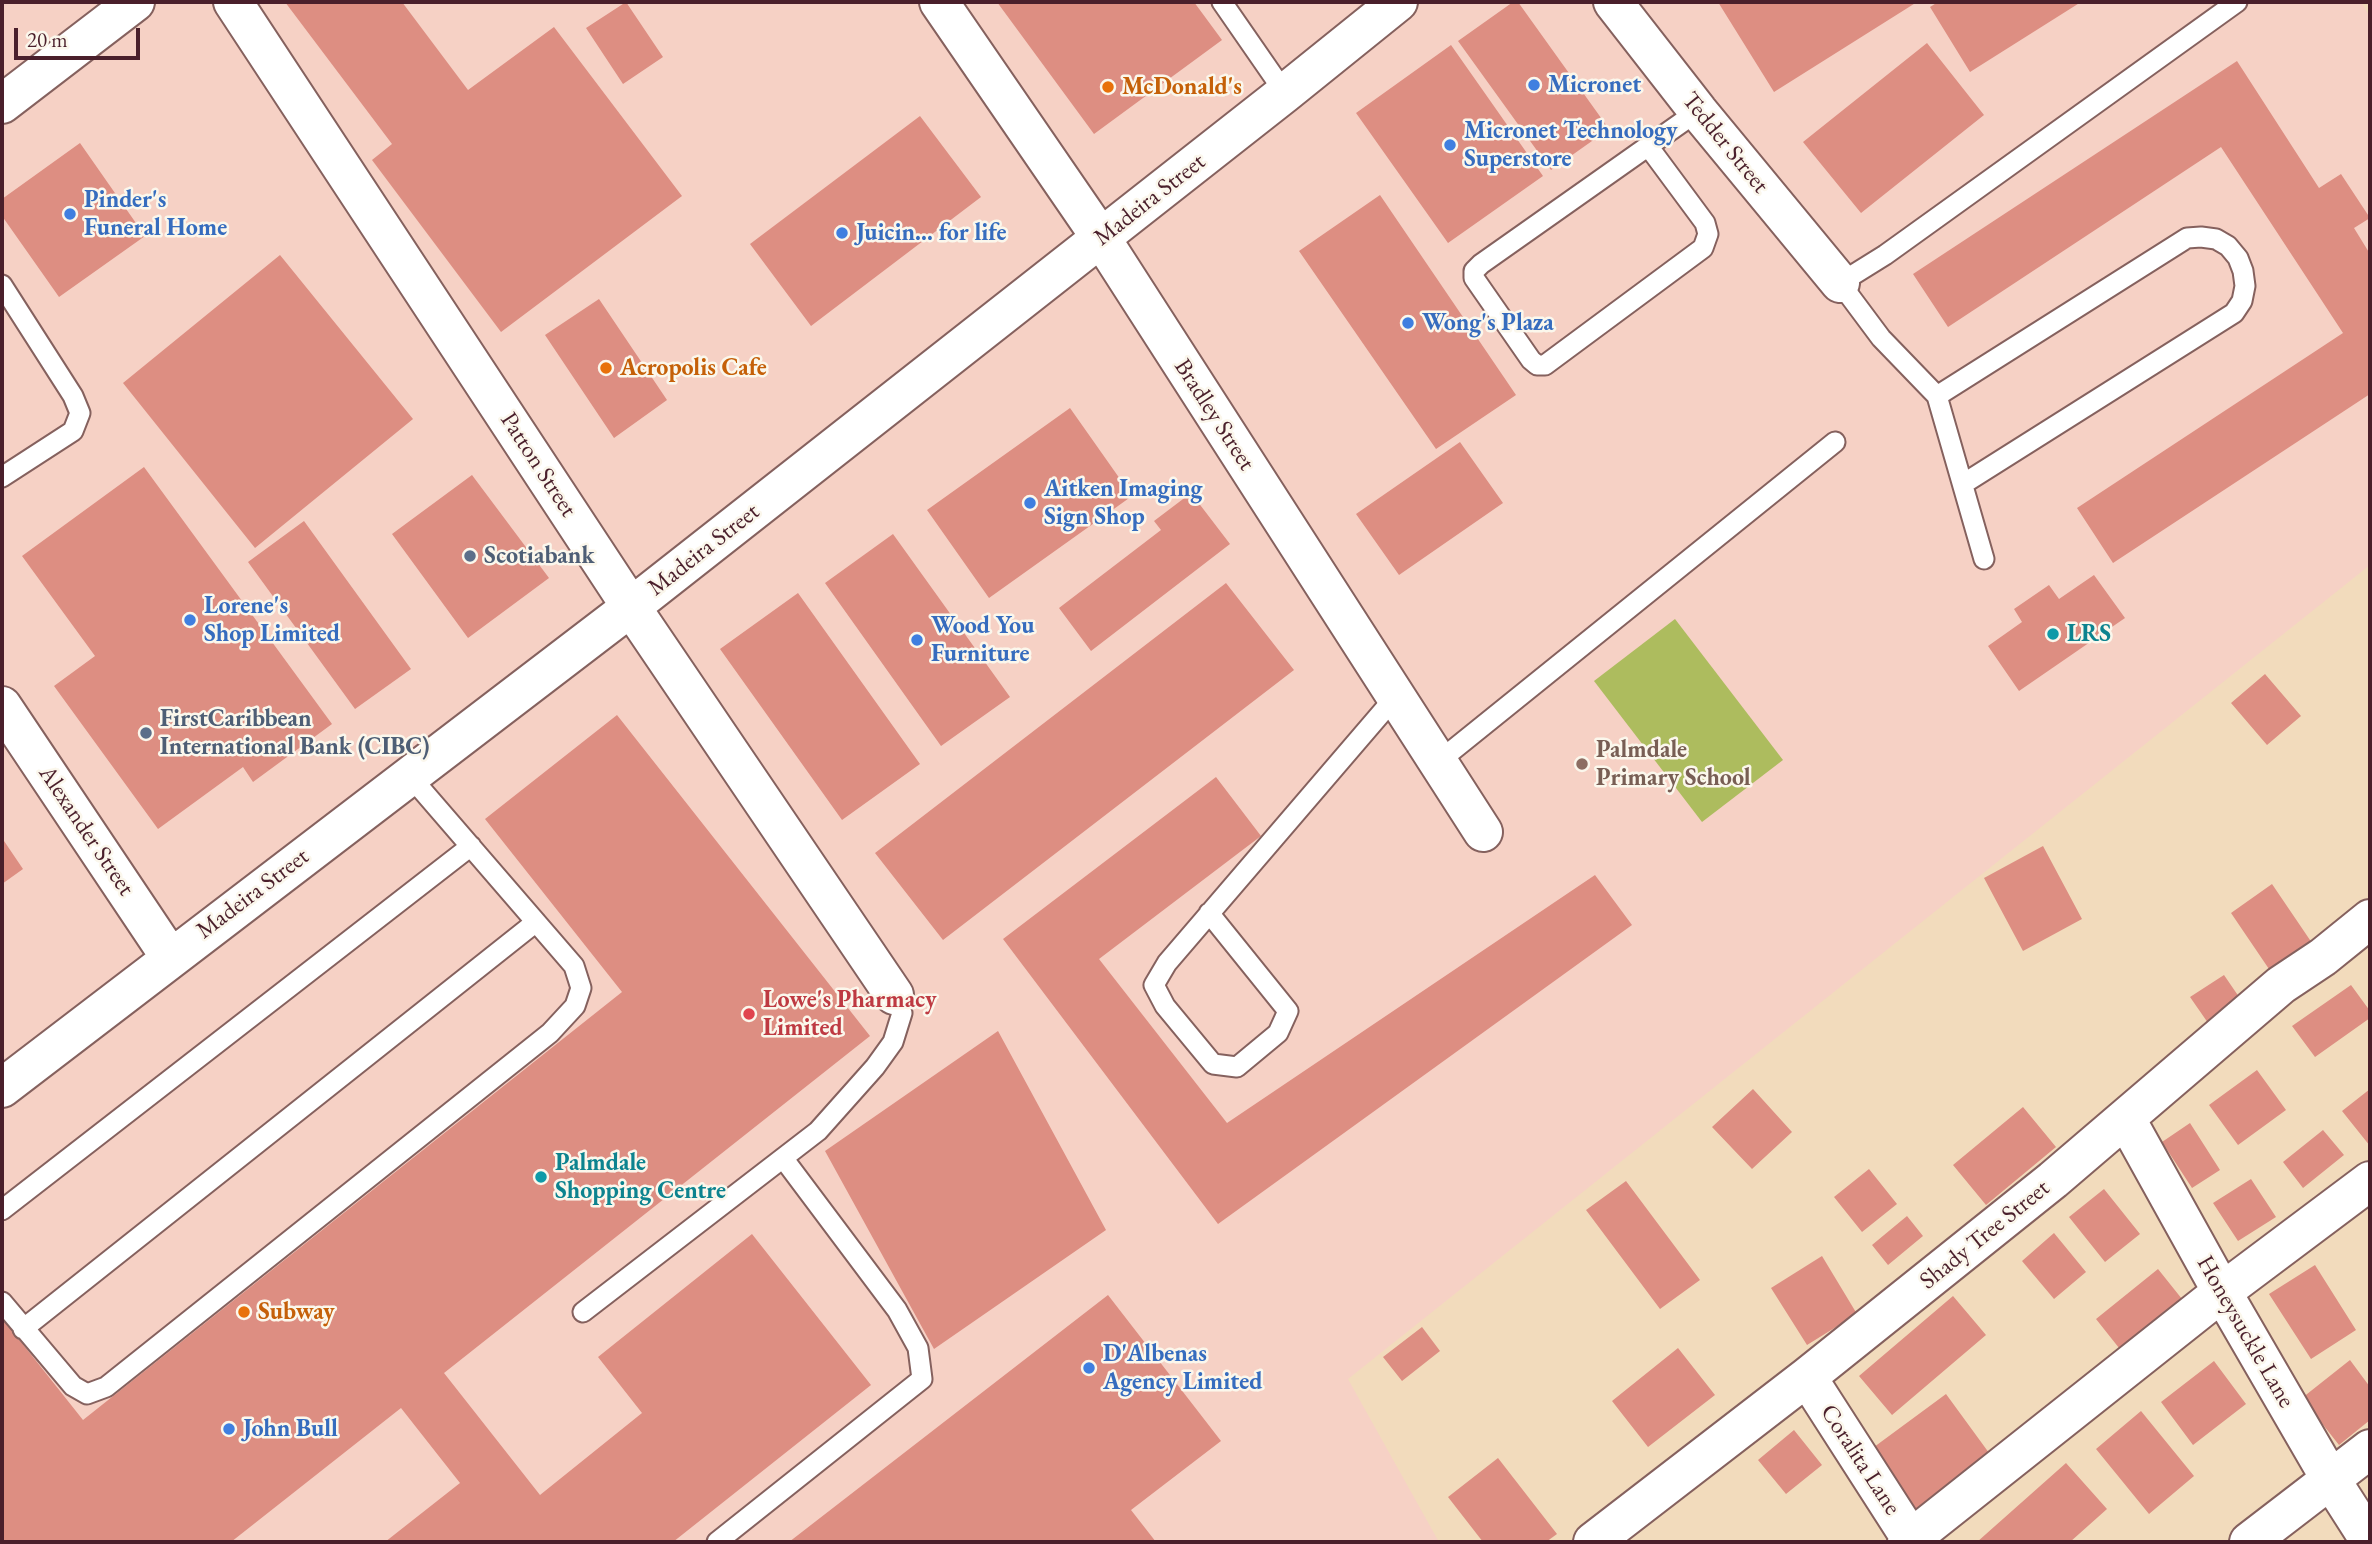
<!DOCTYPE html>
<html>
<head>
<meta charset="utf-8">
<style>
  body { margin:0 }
  #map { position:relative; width:2372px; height:1544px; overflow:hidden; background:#f2dbbc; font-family:"EB Garamond",serif }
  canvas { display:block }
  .frame { position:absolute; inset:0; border:4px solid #4a1f2b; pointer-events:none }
  .scale { position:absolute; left:14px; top:28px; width:126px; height:32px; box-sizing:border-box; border:4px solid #4a1f2b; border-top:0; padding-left:9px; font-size:21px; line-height:24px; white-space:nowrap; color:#4a1f2b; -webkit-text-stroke:5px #fbf7ec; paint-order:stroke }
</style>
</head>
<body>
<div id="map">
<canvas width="2372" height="1544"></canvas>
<div class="frame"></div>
<div class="scale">20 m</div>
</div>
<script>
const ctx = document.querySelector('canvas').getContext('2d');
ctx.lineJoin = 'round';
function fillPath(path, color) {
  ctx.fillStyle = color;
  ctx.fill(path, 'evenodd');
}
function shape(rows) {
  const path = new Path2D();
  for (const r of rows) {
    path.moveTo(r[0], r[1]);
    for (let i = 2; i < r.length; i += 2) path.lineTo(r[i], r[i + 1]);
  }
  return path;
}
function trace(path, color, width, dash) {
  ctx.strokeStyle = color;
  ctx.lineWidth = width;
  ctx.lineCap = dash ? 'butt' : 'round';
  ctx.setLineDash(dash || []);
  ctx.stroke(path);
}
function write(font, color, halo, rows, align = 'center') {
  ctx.font = font + ' "EB Garamond",serif';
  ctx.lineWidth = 5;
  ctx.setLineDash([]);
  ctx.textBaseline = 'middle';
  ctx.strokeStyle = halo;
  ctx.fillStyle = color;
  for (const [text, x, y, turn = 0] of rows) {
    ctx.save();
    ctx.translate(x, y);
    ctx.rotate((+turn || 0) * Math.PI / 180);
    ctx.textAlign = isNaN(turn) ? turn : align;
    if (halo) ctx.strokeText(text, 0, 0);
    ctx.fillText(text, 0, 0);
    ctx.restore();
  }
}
fillPath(shape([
  [2,2,2361,2,2370,17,2370,565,1348,1379,1439,1542,2,1542]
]), '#f6d1c5');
fillPath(shape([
  [1675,619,1783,760,1702,822,1594,681]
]), '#adbc5e');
fillPath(shape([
  [285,2,402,2,468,90,554,27,682,196,501,332,372,160,392,144],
  [626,2,663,57,623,84,586,28],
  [997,2,1194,2,1222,40,1094,134],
  [1513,2,1518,2,1609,129,1551,170,1458,41],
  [1718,2,1917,2,1774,92],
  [1938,2,2081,2,1970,72,1930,7],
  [1927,43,1984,115,1861,213,1803,142],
  [1451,45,1543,176,1448,243,1356,113],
  [2237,61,2319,188,2341,174,2370,218,2354,228,2370,254,2370,394,2113,563,2077,508,2343,333,2221,147,1948,327,1913,274],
  [920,116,981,197,811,326,750,244],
  [80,143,145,236,59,297,2,216,2,199],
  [1380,195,1516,395,1436,449,1299,251],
  [280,255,413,419,255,548,123,383],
  [599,299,667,400,614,438,545,335],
  [1070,408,1132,496,989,598,927,510],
  [1460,442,1503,503,1399,575,1356,514],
  [144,467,332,724,253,782,243,767,158,829,54,686,95,656,22,556],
  [472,475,549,578,468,638,392,534],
  [1191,493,1230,544,1091,651,1059,608,1161,530,1154,521],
  [304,521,411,669,355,709,248,562],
  [893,534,1010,697,941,746,825,583],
  [2094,575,2125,618,2019,691,1988,646,2022,622,2014,609,2049,585,2059,599],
  [1226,583,1294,670,943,940,875,853],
  [798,593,920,764,842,820,720,649],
  [2265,674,2301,716,2267,745,2231,703],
  [617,715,870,1036,444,1373,540,1495,642,1413,598,1357,752,1234,871,1385,673,1542,385,1542,460,1483,401,1408,231,1542,2,1542,2,1318,83,1420,622,992,485,819],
  [1216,777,1261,836,1099,959,1227,1123,1595,875,1632,925,1218,1224,1003,939],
  [2,838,23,869,2,884],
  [2043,846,2082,919,2023,951,1984,878],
  [2272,884,2312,943,2271,972,2231,913],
  [2224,975,2248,1010,2215,1033,2190,997],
  [2351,985,2370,1011,2370,1018,2315,1057,2292,1026],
  [998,1031,1106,1230,934,1349,825,1151],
  [2257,1070,2286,1110,2238,1145,2209,1105],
  [1753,1089,1792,1132,1752,1169,1712,1127],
  [2370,1089,2370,1146,2342,1111],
  [2023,1107,2056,1147,1986,1205,1953,1165],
  [2190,1123,2220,1170,2192,1188,2162,1142],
  [2323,1130,2344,1155,2303,1188,2283,1162],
  [1869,1169,1897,1204,1862,1232,1834,1197],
  [2251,1179,2276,1217,2238,1241,2213,1203],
  [1626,1181,1700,1280,1660,1309,1586,1210],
  [2104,1189,2140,1234,2105,1262,2069,1217],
  [1907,1216,1923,1236,1888,1265,1872,1245],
  [2054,1233,2086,1272,2054,1299,2022,1261],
  [1822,1256,1857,1314,1807,1345,1771,1288],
  [2315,1265,2356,1330,2311,1359,2269,1294],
  [2158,1269,2186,1304,2123,1353,2096,1319],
  [1108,1295,1221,1441,1131,1510,1156,1542,789,1542],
  [1953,1296,1986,1335,1892,1415,1859,1376],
  [1422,1327,1440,1351,1402,1381,1383,1357],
  [1678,1348,1715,1395,1648,1447,1612,1401],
  [2350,1360,2370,1387,2370,1420,2339,1445,2302,1398],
  [2214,1361,2246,1404,2193,1445,2161,1402],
  [1946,1394,1992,1457,1915,1513,1870,1450],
  [2141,1411,2194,1476,2149,1514,2096,1449],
  [1794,1430,1822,1465,1786,1494,1758,1460],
  [1498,1458,1557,1534,1546,1542,1483,1542,1448,1497],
  [2066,1463,2107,1509,2070,1542,1977,1542]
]), '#dd8e82');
const service = shape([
  [1222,2,1285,93],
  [1648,146,1705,223,1708,234,1703,248,1545,365,1537,365,1531,360,1474,278,1474,271,1481,264,1698,111],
  [2,285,73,396,80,413,73,431,2,477],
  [1937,396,2187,238,2201,237,2216,239,2228,246,2238,258,2243,271,2245,286,2242,301,2234,313,1963,484],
  [1984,559,1937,396,1881,338,1840,283,1885,255,2237,2],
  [1438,762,1835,442],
  [1209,913,1288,1011,1278,1033,1237,1067,1213,1064,1165,1006,1154,985,1167,963,1396,696],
  [2,1210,471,846],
  [2,1302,73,1386,87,1394,106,1387,550,1033,575,1006,581,988,574,966,409,775],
  [583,1312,818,1131,875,1067,893,1042,902,1013,894,995],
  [23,1329,536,922],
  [717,1542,922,1379,918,1348,897,1310,783,1158]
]);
const minor = shape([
  [233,2,631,607,894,995],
  [939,2,1101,238,1483,832],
  [1613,2,1698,111,1840,283],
  [2,104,135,2],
  [2,706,170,957],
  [2,1088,631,607,1285,93,1398,2],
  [2126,1119,2222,1292,2331,1480,2370,1541],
  [1807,1377,1913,1542],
  [1593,1542,1807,1377,2053,1180,2281,985,2323,957,2370,919],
  [1907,1542,2222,1292,2370,1181],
  [2249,1542,2370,1449]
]);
trace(service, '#85615e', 23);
trace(minor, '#85615e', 42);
trace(service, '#fff', 19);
trace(minor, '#fff', 38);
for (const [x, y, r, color] of [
  [1534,85,7,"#3f7fe0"],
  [1108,87,7,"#e8710a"],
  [1450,145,7,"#3f7fe0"],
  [70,214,7,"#3f7fe0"],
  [842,233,7,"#3f7fe0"],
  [1408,323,7,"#3f7fe0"],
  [606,368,7,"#e8710a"],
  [1030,503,7,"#3f7fe0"],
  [470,556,7,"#5c6f8a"],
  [190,620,7,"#3f7fe0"],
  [2053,634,7,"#0f9aa8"],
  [917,640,7,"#3f7fe0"],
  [146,733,7,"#5c6f8a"],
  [1582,764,7,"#8d6e63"],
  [749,1014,7,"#e0444e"],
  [541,1177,7,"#0f9aa8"],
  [244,1312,7,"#e8710a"],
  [1089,1368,7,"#3f7fe0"],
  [229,1429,7,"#3f7fe0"]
]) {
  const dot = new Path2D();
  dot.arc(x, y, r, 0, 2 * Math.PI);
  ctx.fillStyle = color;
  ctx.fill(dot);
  trace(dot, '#fbf7ec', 2.5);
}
write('bold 24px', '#366cbe', '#fbf7ec', [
  ["Micronet",1548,85],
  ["Micronet Technology",1464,131],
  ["Superstore",1464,159],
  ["Pinder's",84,200],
  ["Funeral Home",84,228],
  ["Juicin… for life",856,233],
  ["Wong's Plaza",1422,323],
  ["Aitken Imaging",1044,489],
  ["Sign Shop",1044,517],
  ["Lorene's",204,606],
  ["Shop Limited",204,634],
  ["Wood You",931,626],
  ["Furniture",931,654],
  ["D'Albenas",1103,1354],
  ["Agency Limited",1103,1382],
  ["John Bull",243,1429]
], 'left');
write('bold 24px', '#c56008', '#fbf7ec', [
  ["McDonald's",1122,87],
  ["Acropolis Cafe",620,368],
  ["Subway",258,1312]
], 'left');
write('24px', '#4a1f2b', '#fbf7ec', [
  ["Tedder Street",1725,143,51],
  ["Madeira Street",1150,200,-38],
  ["Bradley Street",1214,415,57],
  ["Patton Street",538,465,57],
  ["Madeira Street",704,550,-38],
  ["Alexander Street",86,831,56],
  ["Madeira Street",253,894,-37],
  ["Shady Tree Street",1985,1235,-39],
  ["Honeysuckle Lane",2245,1332,60],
  ["Coralita Lane",1860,1460,57]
]);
write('bold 24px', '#4e5e75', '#fbf7ec', [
  ["Scotiabank",484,556],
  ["FirstCaribbean",160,719],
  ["International Bank (CIBC)",160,747]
], 'left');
write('bold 24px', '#0d838f', '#fbf7ec', [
  ["LRS",2067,634],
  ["Palmdale",555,1163],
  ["Shopping Centre",555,1191]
], 'left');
write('bold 24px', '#785e54', '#fbf7ec', [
  ["Palmdale",1596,750],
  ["Primary School",1596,778]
], 'left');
write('bold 24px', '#be3a42', '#fbf7ec', [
  ["Lowe's Pharmacy",763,1000],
  ["Limited",763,1028]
], 'left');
</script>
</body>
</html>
